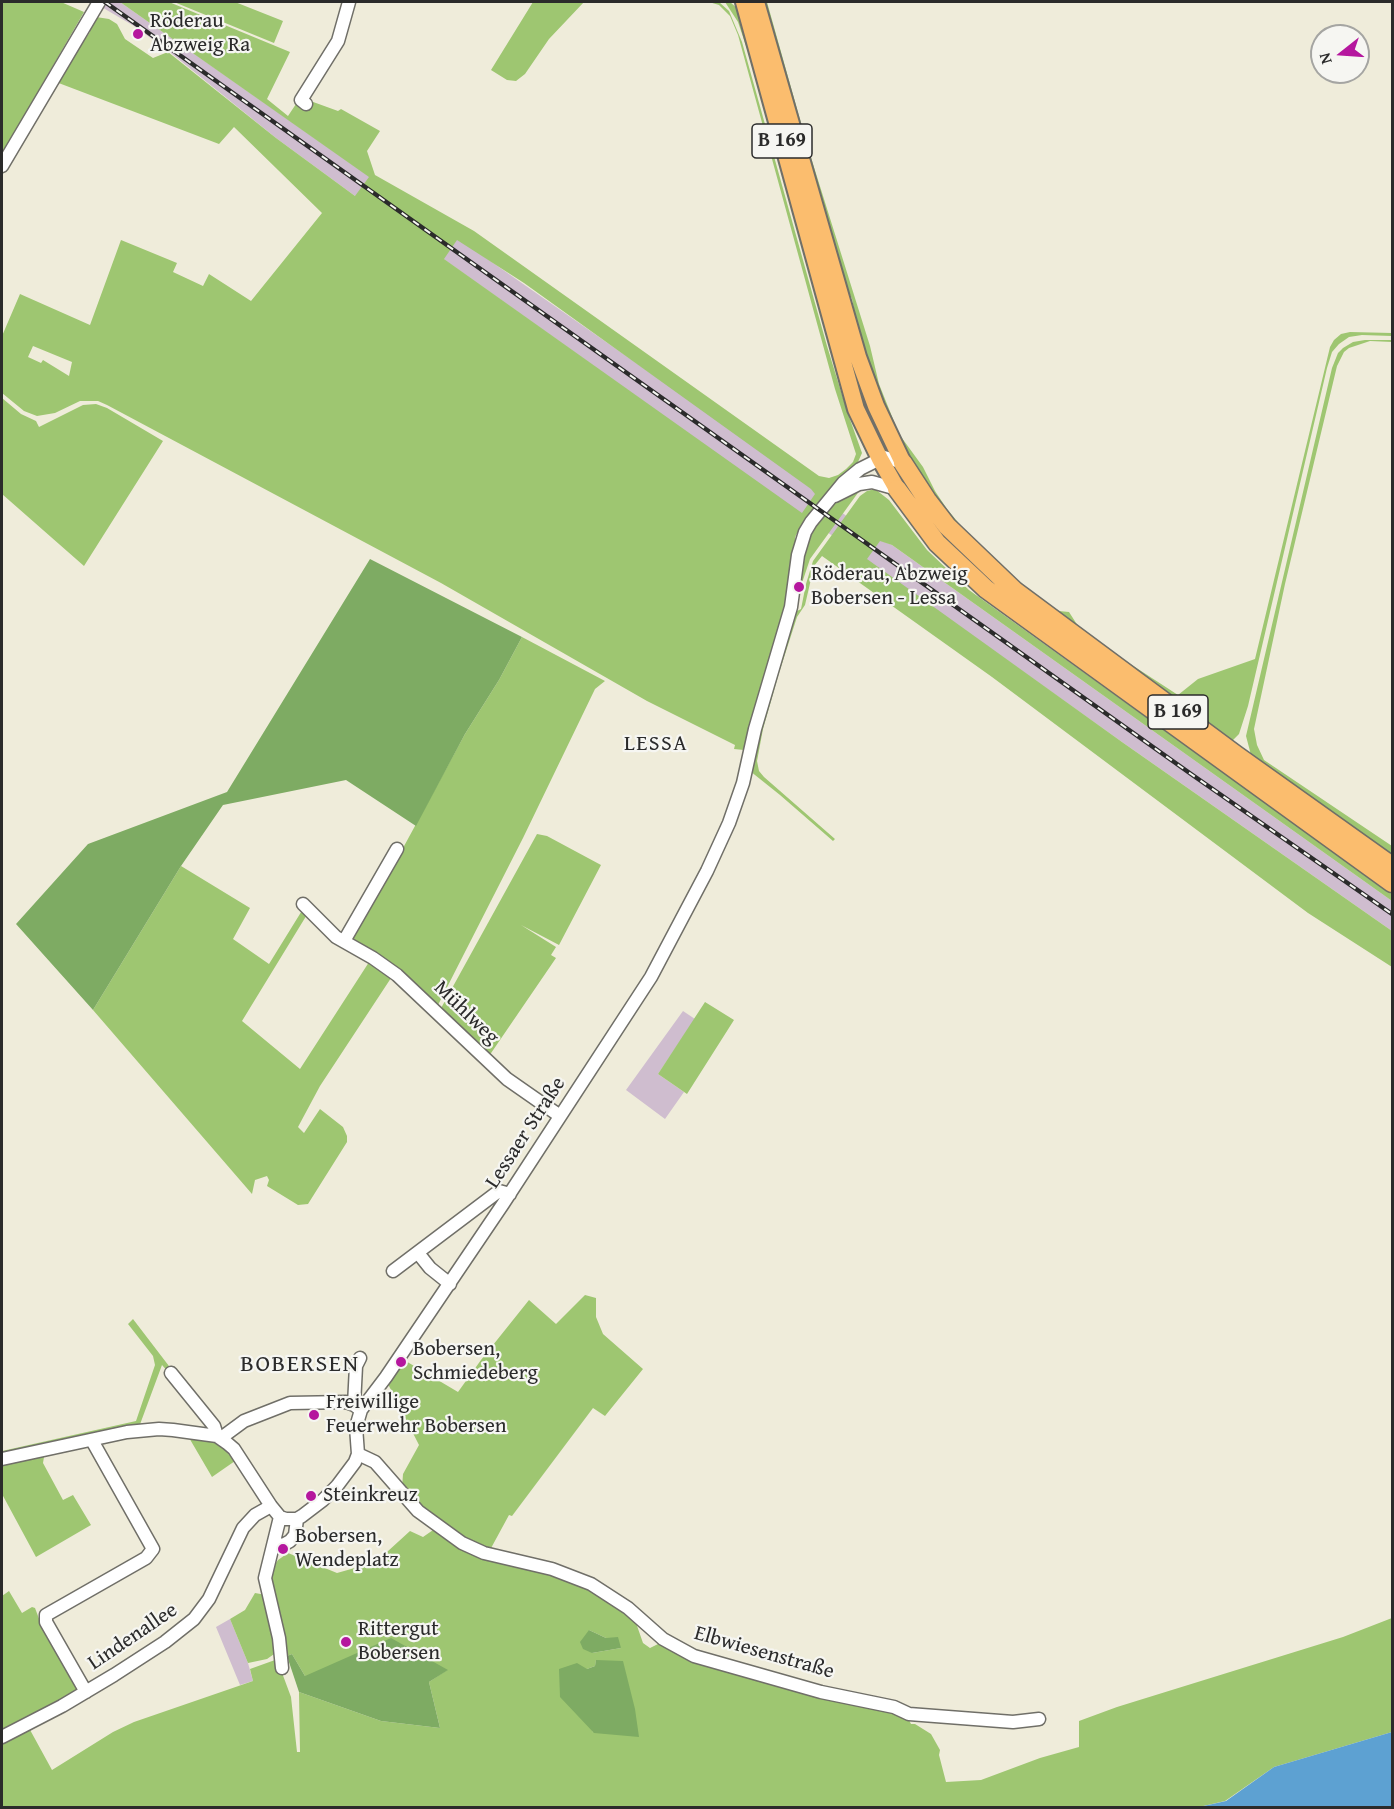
<!DOCTYPE html>
<html>
<head>
<meta charset="utf-8">
<style>
  body { margin:0 }
  #map { position:relative; width:1394px; height:1809px; overflow:hidden; background:#efecda; font-family:"Gentium Book Plus",serif }
  canvas { display:block }
  .frame { position:absolute; inset:0; border:3px solid #2b2b2b; pointer-events:none }
  .north { position:absolute; left:1310px; top:24px; width:60px; height:60px; box-sizing:border-box; background:#f6f6f2; border:2px solid #a5a5a2; border-radius:50%; rotate:253deg; font-size:16px; font-weight:700; line-height:24px; text-align:center; color:#2b2b2b }
  .north::after { content:''; display:block; margin:auto; width:21px; height:27px; background:#b5179e; clip-path:polygon(50% 0,100% 100%,50% 72%,0 100%) }
</style>
</head>
<body>
<div id="map">
<canvas width="1394" height="1809"></canvas>
<div class="frame"></div>
<div class="north">N</div>
</div>
<script>
const ctx = document.querySelector('canvas').getContext('2d');
ctx.lineJoin = 'round';
function fillPath(path, color) {
  ctx.fillStyle = color;
  ctx.fill(path, 'evenodd');
}
function shape(rows) {
  const path = new Path2D();
  for (const r of rows) {
    path.moveTo(r[0], r[1]);
    for (let i = 2; i < r.length; i += 2) path.lineTo(r[i], r[i + 1]);
  }
  return path;
}
function trace(path, color, width, dash) {
  ctx.strokeStyle = color;
  ctx.lineWidth = width;
  ctx.lineCap = dash ? 'butt' : 'round';
  ctx.setLineDash(dash || []);
  ctx.stroke(path);
}
function write(font, color, halo, rows, align = 'center') {
  ctx.font = font + ' "Gentium Book Plus",serif';
  ctx.lineWidth = 4.5;
  ctx.setLineDash([]);
  ctx.textBaseline = 'middle';
  ctx.strokeStyle = halo;
  ctx.fillStyle = color;
  for (const [text, x, y, turn = 0] of rows) {
    ctx.save();
    ctx.translate(x, y);
    ctx.rotate((+turn || 0) * Math.PI / 180);
    ctx.textAlign = isNaN(turn) ? turn : align;
    if (halo) ctx.strokeText(text, 0, 0);
    ctx.fillText(text, 0, 0);
    ctx.restore();
  }
}
fillPath(shape([
  [93,2,120,2,752,444,812,489,816,494,880,540,892,545,1392,901,1392,931,1122,742,355,196,276,138,166,49,134,26],
  [683,1011,695,1019,658,1074,684,1092,665,1119,626,1090],
  [230,1619,248,1663,253,1681,240,1685,216,1627]
]), '#cfbdcf');
fillPath(shape([
  [2,2,61,2,84,12,2,154],
  [120,2,169,2,290,52,267,99,288,116,298,101,305,99,338,111,341,109,380,131,367,151,375,175,474,231,819,476,829,478,838,475,846,469,853,462,856,454,835,389,738,35,730,16,719,5,709,2,719,2,729,11,742,42,827,346,847,411,862,453,858,462,848,471,850,474,835,483,836,486,807,517,796,535,795,538,797,541,789,594,744,750,734,749,735,745,647,701,441,583,107,405,98,401,80,401,55,413,37,416,24,411,2,393,2,336,20,294,90,325,121,240,177,263,173,272,203,286,209,274,251,301,322,213,234,127,219,144,56,82,90,32,88,30,96,17,109,19,117,24,125,39,153,58,168,52,276,138,355,196,369,177],
  [457,240,524,283,811,489,815,494,802,513,444,259],
  [33,346,72,362,69,376,43,360,41,363,28,357],
  [174,2,235,2,283,21,274,43],
  [533,2,584,2,549,39,525,74,516,81,507,80,491,70],
  [725,2,730,2,739,10,790,200,748,52,738,22],
  [761,2,767,2,808,148,870,346,879,384,899,434,923,467,935,491,947,509,966,532,1015,579,1050,605,1059,611,1069,612,1078,626,1095,641,1178,695,1198,679,1255,659,1330,347,1334,340,1341,334,1350,332,1392,333,1392,336,1362,335,1349,337,1339,344,1332,352,1327,368,1248,706,1239,734,1233,740,1226,740,982,555,931,494,896,436,860,339,852,299,841,275],
  [1365,340,1392,340,1392,342,1370,341,1349,348,1344,352,1337,366,1285,584,1254,729,1257,745,1264,760,1392,846,1392,862,1251,755,1246,736,1332,368,1338,353,1343,348,1353,342],
  [2,398,21,414,36,421,39,427,83,405,96,404,107,408,163,441,84,566,2,494],
  [858,488,860,490,810,559,802,583,798,582,806,543,816,523,833,503],
  [875,489,889,500,927,550,969,590,1392,894,1392,901,892,545,880,541,867,559,1122,742,1392,931,1392,967,1308,913,992,677,822,556,814,566,805,605,797,617,779,673,763,729,757,761,759,771,764,777,835,839,833,841,780,795,750,771,759,730,795,612,801,609,806,584,813,561,860,496,867,491],
  [522,637,605,681,595,689,523,838,437,1007,357,943,353,938,352,931,403,848,465,734,499,680],
  [537,834,547,836,601,865,559,945,521,925,556,947,551,955,556,958,487,1059,440,1010],
  [181,866,250,908,233,939,269,964,303,909,308,913,242,1021,300,1069,371,959,393,975,320,1086,298,1127,304,1133,320,1109,343,1127,347,1136,347,1142,308,1204,298,1205,267,1186,269,1180,267,1176,255,1180,252,1194,93,1010],
  [705,1002,734,1020,687,1094,658,1074],
  [585,1295,596,1298,596,1317,603,1334,643,1369,605,1416,593,1408,512,1516,509,1515,490,1550,445,1530,402,1488,403,1474,419,1445,388,1384,404,1360,458,1392,481,1360,529,1300,556,1324],
  [133,1319,172,1370,169,1373,162,1365,139,1427,2,1456,2,1451,136,1421,155,1365,153,1356,128,1324],
  [188,1436,219,1444,235,1461,212,1477],
  [41,1454,44,1457,43,1463,63,1500,73,1495,91,1525,36,1557,2,1494,2,1463],
  [436,1528,459,1544,589,1585,635,1620,643,1643,650,1648,662,1642,898,1710,908,1718,911,1724,915,1724,931,1734,940,1750,939,1755,946,1782,981,1780,1040,1758,1079,1747,1079,1721,1117,1707,1343,1637,1392,1618,1392,1732,1274,1767,1225,1801,1199,1807,2,1807,2,1742,29,1728,52,1770,113,1732,134,1722,253,1681,250,1669,275,1660,278,1662,291,1697,297,1752,300,1752,299,1692,381,1721,440,1728,429,1682,447,1670,305,1676,292,1654,287,1656,274,1595,269,1581,271,1570,278,1560,288,1553,337,1573,376,1562,410,1531,423,1537],
  [589,1630,606,1638,621,1648,592,1653],
  [596,1660,593,1733,587,1669,595,1666],
  [9,1591,22,1613,32,1607,35,1608,44,1632,47,1635,71,1679,74,1678,79,1691,2,1733,2,1596],
  [255,1593,266,1595,277,1652,267,1659,248,1663,230,1619,245,1610]
]), '#9ec671');
fillPath(shape([
  [370,559,522,637,499,680,465,734,416,826,346,780,223,805,181,866,93,1010,16,924,88,844,227,792],
  [589,1630,606,1638,618,1637,621,1648,592,1653,583,1649,580,1642],
  [391,1638,448,1670,429,1682,440,1728,381,1721,299,1692,287,1656,292,1654,305,1676],
  [596,1660,623,1661,635,1709,639,1737,594,1733,560,1697,559,1669,577,1663,587,1669,595,1666]
]), '#7eab63');
fillPath(shape([
  [1392,1732,1392,1807,1199,1807,1226,1801,1274,1767]
]), '#5da1d2');
const minor = shape([
  [306,104,301,100,338,41,349,2],
  [2,166,99,2],
  [835,496,859,484,872,482,897,489],
  [303,904,336,937,373,958,397,975,507,1079,560,1116],
  [344,941,397,849],
  [418,1253,430,1268,450,1284],
  [393,1271,499,1191,510,1194],
  [171,1373,214,1426,217,1436],
  [354,1405,356,1366,360,1358],
  [221,1438,244,1421,290,1403,346,1402,354,1405,361,1410],
  [358,1454,375,1462,418,1511,462,1543,484,1553,552,1569,591,1584,628,1608,663,1639,694,1656,821,1692,894,1707,909,1714,1013,1722,1039,1719],
  [2,1459,127,1432,159,1429,173,1430,217,1436,227,1443,234,1449,271,1506,280,1517,286,1519,297,1519,302,1516,323,1500,337,1486,355,1462,358,1454,356,1427,361,1410,386,1377,503,1204,651,977,707,871,729,823,743,783,755,729,791,607,798,555,805,532,811,522,843,483,860,469,884,457,903,463],
  [280,1517,265,1578,279,1638,282,1668],
  [275,1543,283,1545,290,1541,295,1535,297,1519],
  [86,1692,46,1622,46,1615,146,1558,153,1549,94,1444,94,1440],
  [2,1737,62,1706,114,1675,165,1642,194,1619,209,1599,243,1528,255,1515,271,1506]
]);
const major = shape([
  [744,2,856,409,880,459,897,489],
  [756,2,858,357,876,406,903,463]
]);
const highway = shape([
  [903,463,927,500,947,526,1015,591,1236,755,1392,866],
  [897,489,937,543,986,589,1392,883]
]);
trace(minor, '#706f68', 15);
trace(major, '#706f68', 20);
trace(highway, '#706f68', 21);
trace(minor, '#fff', 12);
trace(major, '#fbbd6e', 16);
trace(highway, '#fbbd6e', 18);
const rail = shape([
  [105,2,1191,774,1392,914]
]);
trace(rail, '#2b2b2b', 4.5);
trace(rail, '#f6f6f2', 2, [7]);
for (const [x, y, r, color] of [
  [138,34,6,"#b5179e"],
  [799,587,6,"#b5179e"],
  [401,1362,6,"#b5179e"],
  [314,1415,6,"#b5179e"],
  [311,1496,6,"#b5179e"],
  [283,1549,6,"#b5179e"],
  [346,1642,6,"#b5179e"]
]) {
  const dot = new Path2D();
  dot.arc(x, y, r, 0, 2 * Math.PI);
  ctx.fillStyle = color;
  ctx.fill(dot);
  trace(dot, '#f6f6f2', 2);
}
for (const [x, y, w] of [
  [782,141,60],
  [1178,712,60]
]) {
  const box = new Path2D();
  box.roundRect(x - w / 2, y - 17, w, 34, 4.5);
  ctx.fillStyle = '#f6f6f2';
  ctx.fill(box);
  trace(box, '#2b2b2b', 1.5);
}
write('bold 20px', '#2b2b2b', null, [
  ["B 169",782,141],
  ["B 169",1178,712]
]);
write('21px', '#2b2b2b', '#f6f6f2', [
  ["Röderau",150,22],
  ["Abzweig Ra",150,46],
  ["Röderau, Abzweig",811,575],
  ["Bobersen - Lessa",811,599],
  ["Bobersen,",413,1350],
  ["Schmiedeberg",413,1374],
  ["Freiwillige",326,1403],
  ["Feuerwehr Bobersen",326,1427],
  ["Steinkreuz",323,1496],
  ["Bobersen,",295,1537],
  ["Wendeplatz",295,1561],
  ["Rittergut",358,1630],
  ["Bobersen",358,1654]
], 'left');
write('21px', '#2b2b2b', '#f6f6f2', [
  ["Mühlweg",466,1013,44],
  ["Lessaer Straße",526,1133,-57],
  ["Lindenallee",133,1637,-34],
  ["Elbwiesenstraße",764,1653,16]
]);
ctx.letterSpacing = '1.5px';
write('22px', '#2b2b2b', '#f6f6f2', [
  ["LESSA",656,744]
]);
ctx.letterSpacing = '0px';
ctx.letterSpacing = '1.5px';
write('24px', '#2b2b2b', '#f6f6f2', [
  ["BOBERSEN",300,1365]
]);
ctx.letterSpacing = '0px';
</script>
</body>
</html>
